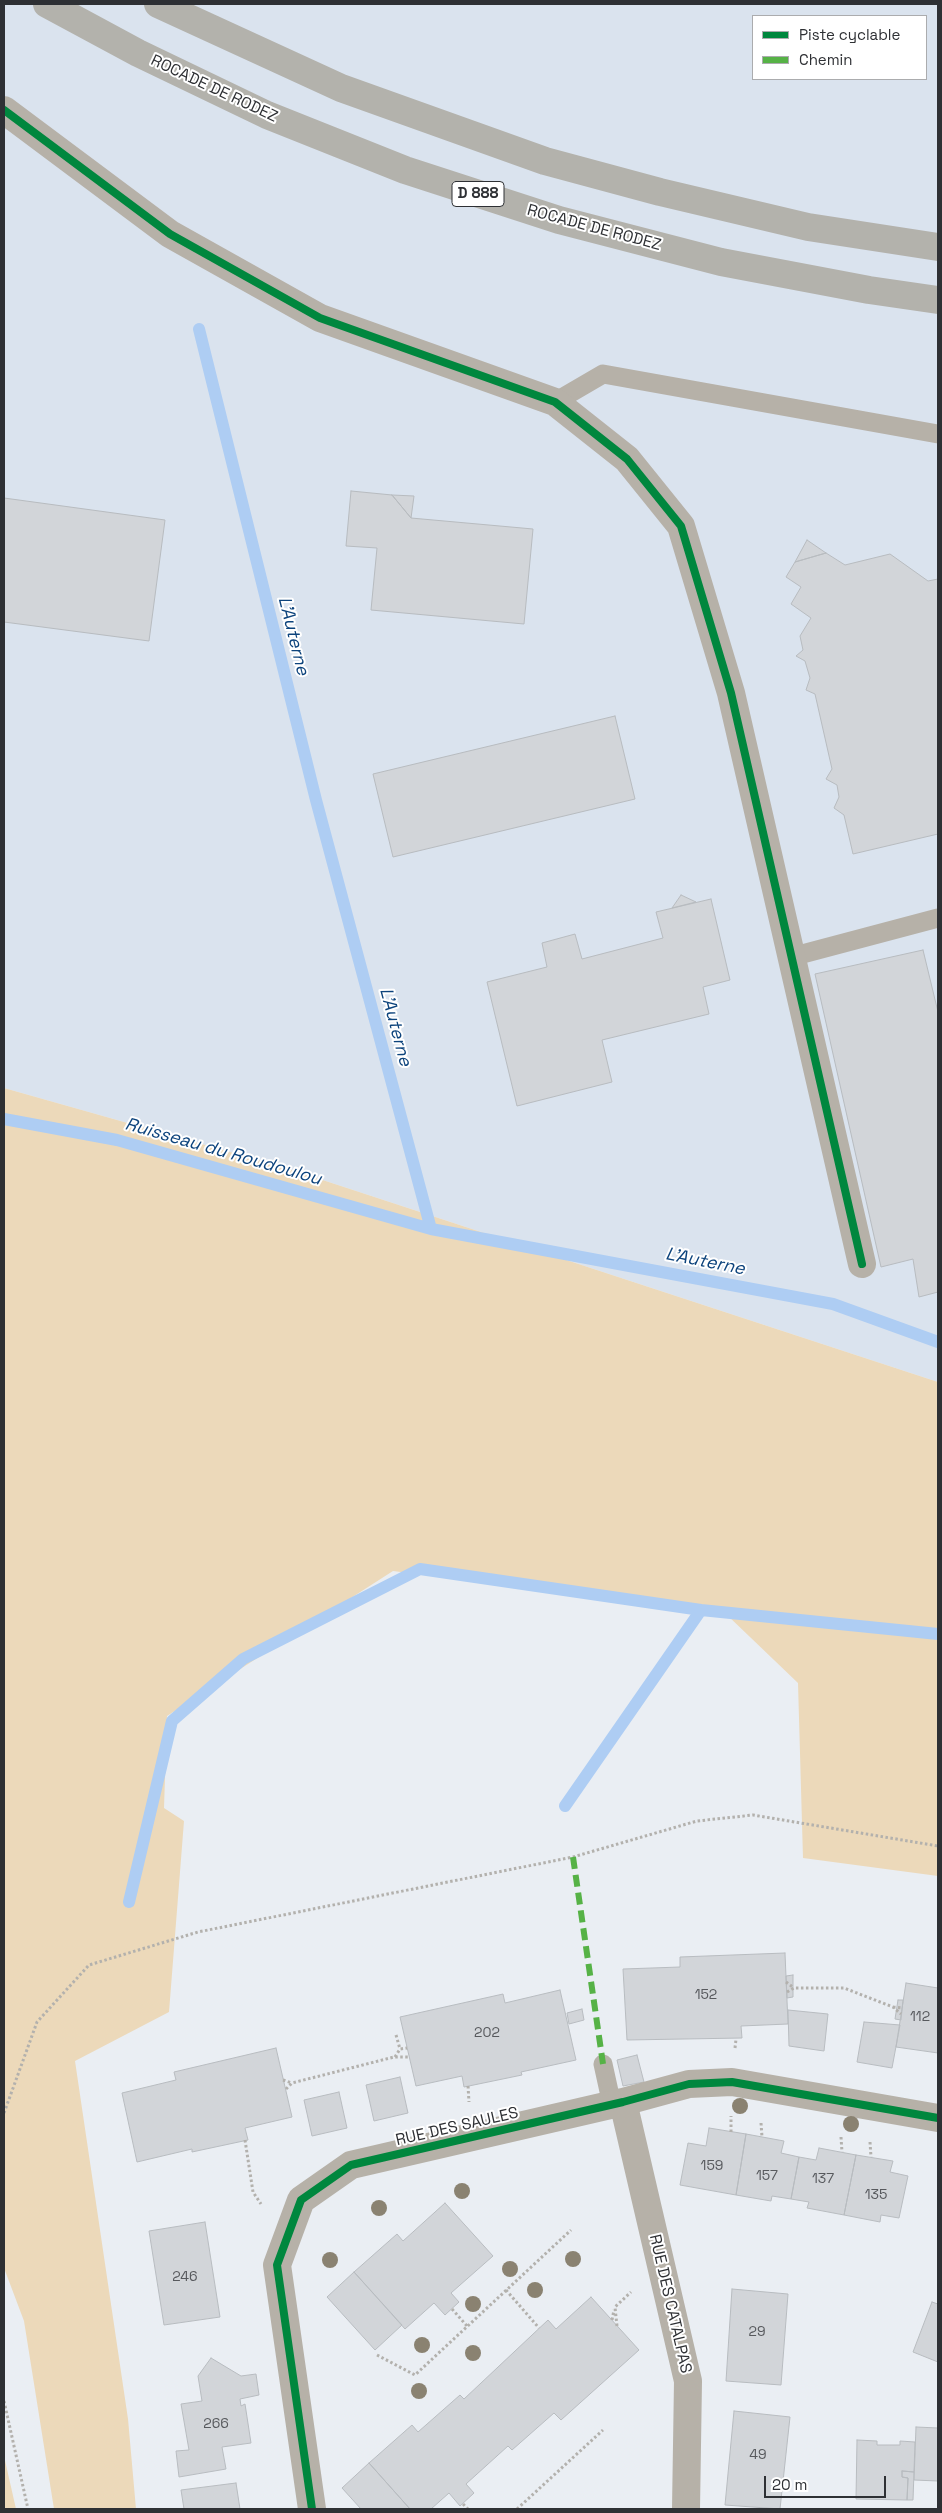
<!DOCTYPE html>
<html>
<head>
<meta charset="utf-8">
<style>
  body { margin:0 }
  #map { position:relative; width:942px; height:2513px; overflow:hidden; background:#eaeef3; font-family:"Space Grotesk",sans-serif }
  canvas { display:block }
  .frame { position:absolute; inset:0; border:5px solid #2e3034; pointer-events:none }
  .legend { position:absolute; left:752px; top:15px; width:175px; height:65px; box-sizing:border-box; background:#fff; border:1px solid #abacae; margin:0; padding:6px 9px; list-style:none; font-size:15px; color:#2e3034 }
  .legend li { display:flex; align-items:center; gap:10px; height:25px }
  .legend b { width:25px; border:1px solid #abacae }
  .scale { position:absolute; left:764px; top:2476px; width:122px; height:22px; box-sizing:border-box; border:2px solid #2e3034; border-top:0; padding-left:6px; font-size:15px; line-height:18px; white-space:nowrap; color:#2e3034; -webkit-text-stroke:4px #fff; paint-order:stroke }
</style>
</head>
<body>
<div id="map">
<canvas width="942" height="2513"></canvas>
<div class="frame"></div>
<ul class="legend">
<li><b style="height:6px;background:#00873e"></b>Piste cyclable</li>
<li><b style="height:6px;background:#56b246"></b>Chemin</li>
</ul>
<div class="scale">20 m</div>
</div>
<script>
const ctx = document.querySelector('canvas').getContext('2d');
ctx.lineJoin = 'round';
function fillPath(path, color) {
  ctx.fillStyle = color;
  ctx.fill(path, 'evenodd');
}
function shape(rows) {
  const path = new Path2D();
  for (const r of rows) {
    path.moveTo(r[0], r[1]);
    for (let i = 2; i < r.length; i += 2) path.lineTo(r[i], r[i + 1]);
  }
  return path;
}
function trace(path, color, width, dash) {
  ctx.strokeStyle = color;
  ctx.lineWidth = width;
  ctx.lineCap = dash ? 'butt' : 'round';
  ctx.setLineDash(dash || []);
  ctx.stroke(path);
}
function write(font, color, halo, rows, align = 'center') {
  ctx.font = font + ' "Space Grotesk",sans-serif';
  ctx.lineWidth = 4;
  ctx.setLineDash([]);
  ctx.textBaseline = 'middle';
  ctx.strokeStyle = halo;
  ctx.fillStyle = color;
  for (const [text, x, y, turn = 0] of rows) {
    ctx.save();
    ctx.translate(x, y);
    ctx.rotate((+turn || 0) * Math.PI / 180);
    ctx.textAlign = isNaN(turn) ? turn : align;
    if (halo) ctx.strokeText(text, 0, 0);
    ctx.fillText(text, 0, 0);
    ctx.restore();
  }
}
fillPath(shape([
  [4,4,938,4,938,1382,283,1167,4,1088],
  [753,16,926,16,926,79,753,79]
]), '#dae3ee');
fillPath(shape([
  [4,1088,283,1167,938,1382,938,1876,803,1858,798,1683,726,1614,393,1571,167,1716,164,1808,184,1821,169,2012,75,2061,128,2419,136,2509,54,2509,24,2321,4,2268],
  [4,2456,16,2509,4,2509]
]), '#ecd9ba');
trace(shape([
  [199,329,316,800,431,1229,833,1304,938,1342],
  [4,1119,117,1140,431,1229],
  [565,1806,701,1610,938,1634],
  [129,1902,172,1721,243,1659,420,1569,701,1610]
]), '#aecdf3', 12);
const building = shape([
  [351,491,392,495,411,518,533,529,524,624,371,610,377,548,346,546,351,491],
  [392,495,414,496,411,518,392,495],
  [4,498,165,520,149,641,4,622,4,498],
  [807,540,826,553,795,562,807,540],
  [826,553,845,565,890,554,928,581,938,579,938,834,853,854,844,815,834,808,839,797,837,785,826,779,832,769,815,694,806,690,810,678,805,661,796,656,803,650,800,636,811,618,791,604,801,587,786,577,795,562,826,553],
  [615,716,635,799,393,857,373,774,615,716],
  [681,895,696,902,672,908,681,895],
  [711,899,730,980,703,987,709,1014,602,1040,612,1082,517,1106,487,982,547,967,542,943,575,934,582,959,663,938,656,912,711,899],
  [923,950,938,1012,938,1292,919,1297,913,1259,881,1267,815,974,923,950],
  [785,1953,788,2024,741,2026,742,2038,627,2040,623,1969,680,1967,680,1957,785,1953],
  [793,1975,793,1997,787,1998,786,1976,793,1975],
  [906,1983,938,1988,938,2053,896,2047,906,1983],
  [560,1990,576,2060,521,2072,522,2075,464,2087,462,2076,416,2086,400,2017,503,1994,505,2003,560,1990],
  [898,2000,903,2000,901,2020,895,2019,898,2000],
  [582,2009,584,2020,569,2024,567,2013,582,2009],
  [788,2010,828,2014,824,2051,789,2046,788,2010],
  [864,2022,900,2025,892,2068,857,2062,864,2022],
  [276,2048,292,2117,245,2128,248,2140,192,2152,192,2149,137,2162,122,2093,176,2080,174,2072,276,2048],
  [637,2055,644,2082,623,2086,617,2060,637,2055],
  [400,2077,408,2113,374,2121,366,2085,400,2077],
  [339,2092,347,2128,312,2136,304,2100,339,2092],
  [709,2128,746,2134,736,2195,680,2185,688,2143,706,2146,709,2128],
  [746,2134,784,2141,781,2153,799,2157,791,2199,772,2196,771,2201,736,2195,746,2134],
  [819,2148,856,2155,844,2215,807,2208,809,2202,791,2199,799,2157,816,2160,819,2148],
  [856,2155,893,2161,890,2172,908,2176,899,2218,881,2215,880,2222,844,2215,856,2155],
  [445,2203,493,2256,451,2293,459,2302,445,2315,434,2303,405,2329,354,2272,397,2234,403,2241,445,2203],
  [205,2222,220,2317,164,2325,149,2231,205,2222],
  [354,2272,402,2325,375,2350,327,2297,354,2272],
  [732,2289,788,2294,781,2385,726,2381,732,2289],
  [591,2297,639,2350,561,2420,554,2413,512,2450,508,2446,466,2484,474,2493,460,2506,449,2493,431,2509,410,2509,369,2463,412,2425,418,2432,460,2395,464,2399,548,2320,556,2329,591,2297],
  [932,2302,938,2304,938,2362,913,2352,932,2302],
  [211,2358,241,2376,256,2374,259,2395,240,2399,241,2406,245,2404,251,2443,222,2447,226,2469,179,2477,176,2451,189,2450,181,2404,202,2401,198,2376,211,2358],
  [734,2411,790,2417,780,2509,725,2505,734,2411],
  [916,2427,938,2428,938,2481,914,2480,916,2427],
  [857,2440,877,2441,877,2445,900,2445,900,2441,915,2442,914,2472,902,2471,902,2477,908,2478,907,2500,856,2499,857,2440],
  [369,2463,410,2509,361,2509,342,2488,369,2463],
  [902,2471,914,2472,913,2500,907,2500,908,2478,902,2477,902,2471],
  [236,2483,240,2509,184,2509,181,2490,236,2483]
]);
fillPath(building, '#d2d5d9');
trace(building, '#b8bcc0', 1);
trace(shape([
  [786,1982,794,1988],
  [787,1992,794,1988,844,1988,893,2007,901,2014],
  [893,2007,902,2008],
  [396,2035,400,2049],
  [735,2048,736,2039],
  [395,2057,400,2049,407,2048],
  [283,2080,292,2083],
  [468,2086,469,2102],
  [286,2089,292,2083,394,2057,409,2057],
  [4,2113,37,2022,89,1965,198,1932,573,1857,697,1821,753,1815,938,1846],
  [761,2123,762,2137],
  [731,2132,731,2116],
  [841,2137,842,2152],
  [245,2140,253,2192,261,2204],
  [870,2142,871,2157],
  [506,2290,539,2328],
  [452,2309,467,2326],
  [612,2320,614,2310],
  [617,2326,615,2307,631,2292],
  [377,2355,415,2375,571,2230],
  [4,2401,28,2509],
  [463,2504,468,2509],
  [517,2509,603,2430]
]), '#b3b1ad', 3, [2.5, 2.5]);
trace(shape([
  [555,402,603,374,938,434],
  [791,957,938,918],
  [603,2064,612,2105]
]), '#b6b1a8', 19);
trace(shape([
  [4,110,170,234,320,318,555,402,627,459,681,526,731,693,862,1264],
  [623,2102,688,2381,686,2509],
  [312,2509,277,2265,301,2200,351,2165,623,2102,689,2084,732,2082,938,2118]
]), '#b6b1a8', 28);
trace(shape([
  [47,4,138,53,267,115,405,170,559,220,721,262,869,290,938,300],
  [158,4,341,88,545,161,660,192,808,227,938,247]
]), '#b3b2ac', 28);
trace(shape([
  [573,1857,603,2064]
]), '#56b246', 6, [12, 6]);
trace(shape([
  [4,110,170,234,320,318,555,402,627,459,681,526,731,693,862,1264],
  [312,2509,277,2265,301,2200,351,2165,623,2102,689,2084,732,2082,938,2118]
]), '#00873e', 8);
ctx.fillStyle = '#8a8271';
for (const [x, y] of [
  [740,2106],
  [851,2124],
  [462,2191],
  [379,2208],
  [573,2259],
  [330,2260],
  [510,2269],
  [535,2290],
  [473,2304],
  [422,2345],
  [473,2353],
  [419,2391]
]) {
  ctx.beginPath();
  ctx.arc(x, y, 8, 0, 2 * Math.PI);
  ctx.fill();
}
write('14px', '#57595d', null, [
  ["152",706,1995],
  ["112",920,2017],
  ["202",487,2033],
  ["159",712,2166],
  ["157",767,2176],
  ["137",823,2179],
  ["135",876,2195],
  ["246",185,2277],
  ["29",757,2332],
  ["266",216,2424],
  ["49",758,2455]
]);
for (const [x, y, w] of [
  [478,194,52]
]) {
  const box = new Path2D();
  box.roundRect(x - w / 2, y - 12.5, w, 25, 4);
  ctx.fillStyle = '#fff';
  ctx.fill(box);
  trace(box, '#2e3034', 1);
}
write('bold 15px', '#2e3034', null, [
  ["D 888",478,194]
]);
write('16px', '#2e3034', '#fff', [
  ["ROCADE DE RODEZ",214,89,25],
  ["ROCADE DE RODEZ",594,228,15],
  ["RUE DES SAULES",457,2127,-13],
  ["RUE DES CATALPAS",670,2304,77]
]);
write('italic 18px', '#0c437c', '#fff', [
  ["L'Auterne",293,636,76],
  ["L'Auterne",395,1027,75],
  ["Ruisseau du Roudoulou",223,1152,16],
  ["L'Auterne",705,1262,11]
]);
</script>
</body>
</html>
